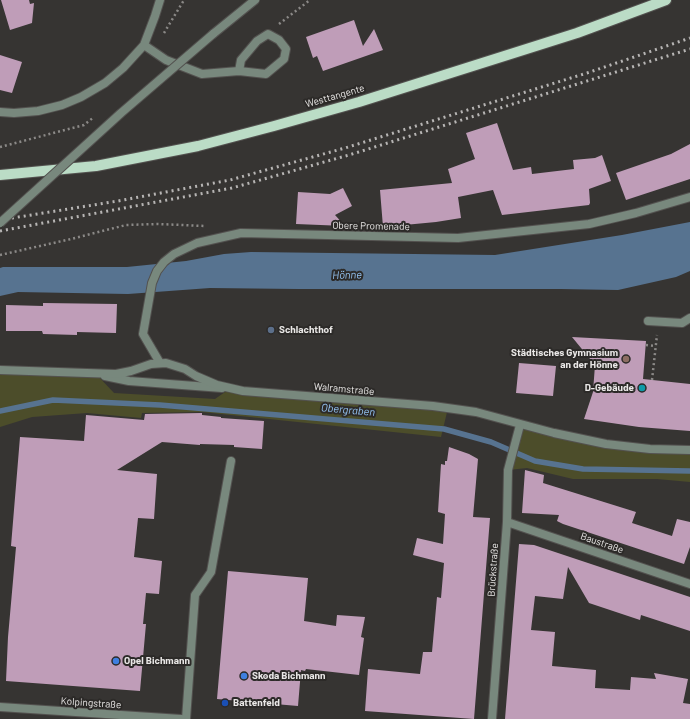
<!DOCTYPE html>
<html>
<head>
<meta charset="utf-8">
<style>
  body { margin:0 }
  canvas { display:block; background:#363432 }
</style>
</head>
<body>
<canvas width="690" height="719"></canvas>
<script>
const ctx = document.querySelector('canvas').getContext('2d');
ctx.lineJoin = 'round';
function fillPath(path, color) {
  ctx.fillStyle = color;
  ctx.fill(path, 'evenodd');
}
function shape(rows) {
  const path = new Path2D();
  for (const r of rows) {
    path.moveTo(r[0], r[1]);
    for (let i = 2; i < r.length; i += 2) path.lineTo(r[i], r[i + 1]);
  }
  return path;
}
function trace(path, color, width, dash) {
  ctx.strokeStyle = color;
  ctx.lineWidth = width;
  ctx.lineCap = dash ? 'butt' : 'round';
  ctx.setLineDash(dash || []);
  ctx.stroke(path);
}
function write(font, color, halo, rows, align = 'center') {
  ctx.font = font + ' Barlow,sans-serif';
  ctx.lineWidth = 4;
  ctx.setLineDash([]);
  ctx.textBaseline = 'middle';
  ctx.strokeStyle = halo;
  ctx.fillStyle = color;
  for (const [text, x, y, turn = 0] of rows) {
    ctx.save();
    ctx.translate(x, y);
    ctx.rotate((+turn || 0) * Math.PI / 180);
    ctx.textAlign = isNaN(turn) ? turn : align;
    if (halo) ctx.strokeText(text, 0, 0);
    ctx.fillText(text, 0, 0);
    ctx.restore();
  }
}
fillPath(shape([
  [0,371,96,374,114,393,215,399,228,390,448,408,441,437,202,412,142,413,141,418,87,413,32,417,0,427],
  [520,425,576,438,690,451,690,482,657,479,573,479,527,468,508,470]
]), '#4c4d2a');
fillPath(shape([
  [690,222,690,271,676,277,618,290,561,289,298,289,210,288,128,294,18,292,0,296,0,268,3,267,127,267,186,261,224,254,251,252,495,255,622,235]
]), '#577390');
trace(shape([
  [0,411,53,400,160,405,444,429,491,442,535,461,583,469,690,471]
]), '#577390', 5.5);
fillPath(shape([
  [1,0,29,0,30,4,34,3,32,23,10,30],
  [354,20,363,46,374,29,383,50,323,71,317,56,313,58,306,37],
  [0,55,22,62,12,93,0,90],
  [497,123,513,170,531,167,532,174,574,169,573,160,595,158,602,155,611,181,589,189,590,203,589,205,502,215,493,190,458,197,461,218,436,222,383,227,380,190,452,183,448,169,475,159,466,133],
  [690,144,690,179,626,200,616,173,671,154],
  [343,188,352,206,335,215,345,226,296,224,298,192,330,194],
  [43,303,117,304,116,333,77,332,77,335,43,334,42,331,6,331,6,305,43,306],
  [572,337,646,341,643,379,690,384,690,431,639,427,584,419,593,392,595,365],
  [519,363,556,366,553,396,516,393],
  [202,413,202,415,221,417,221,418,264,421,262,449,234,447,234,445,200,444,200,445,162,442,117,470,157,474,154,519,138,518,134,557,162,561,159,594,146,593,143,624,146,624,140,691,6,681,8,637,16,547,11,546,20,437,84,441,86,415,144,420,145,414],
  [449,447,469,454,478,459,473,517,490,518,474,719,365,711,368,669,420,674,423,652,432,652,437,597,441,598,444,563,413,555,417,538,443,544,445,514,438,512,441,464,445,465,445,461,447,461],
  [525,470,544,475,543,483,636,512,632,523,672,536,677,519,690,522,690,547,684,564,563,524,557,521,559,515,522,513],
  [519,544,534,545,690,597,690,631,641,615,640,620,589,603,568,567,563,599,535,596,531,630,555,632,552,666,596,670,595,688,630,690,631,677,656,679,654,673,688,679,683,703,690,704,690,719,505,719],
  [228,571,308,578,304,621,336,626,337,615,365,617,361,637,364,638,359,675,306,669,305,671,301,670,298,706,217,699]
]), '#bf9db8');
const service = shape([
  [648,321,682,323,690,318],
  [105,376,129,381,222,388],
  [186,719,195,595,211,572,231,461]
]);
const minor = shape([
  [144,45,166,60,202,74,239,71,266,74,284,59,286,49,279,40,268,34,257,41,241,60,239,71],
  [0,112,14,113,38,111,62,105,81,97,105,83,123,68,144,45,155,16,160,0],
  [160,363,143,334,152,283,157,271,164,262,174,254,197,243,241,233,458,238,589,224,636,213,690,197],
  [0,370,116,374,131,371,151,364,166,363,185,369,196,376,217,385,243,391,433,406,476,412,554,433,606,444,650,449,690,450],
  [507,522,690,584],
  [0,707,181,719],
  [492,719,507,522,508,470,520,425]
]);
const tertiary = shape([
  [213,34,255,0]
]);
const primary = shape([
  [0,175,96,166,198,146,274,126,359,102,577,33,666,0]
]);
trace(service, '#53514f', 10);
trace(minor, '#53514f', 10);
trace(tertiary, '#53514f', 10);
trace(primary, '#53514f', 12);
trace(shape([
  [279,24,310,0],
  [164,33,184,0],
  [0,147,84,125,94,117],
  [0,255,71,239,126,225,158,224,205,226],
  [646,345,656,346],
  [652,380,657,335]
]), '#8b8987', 2.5, [2, 3]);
trace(service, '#78887d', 8);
trace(minor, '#78887d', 8);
trace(tertiary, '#78887d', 8);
trace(primary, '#bbdcc6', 10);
trace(shape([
  [0,220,118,201,230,180,345,148,587,73,690,38],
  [0,231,232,188,349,155,690,49]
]), '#b7b5b4', 3, [2, 4]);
const tertiaryBridge = shape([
  [0,223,121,113,213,34]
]);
trace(tertiaryBridge, '#53514f', 10, []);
trace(tertiaryBridge, '#78887d', 8);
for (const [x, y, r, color] of [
  [271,330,4,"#5c6f8a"],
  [626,359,4,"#8d6e63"],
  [642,388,4,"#0f9aa8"],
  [116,661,4,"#3f7fe0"],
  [244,676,4,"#3f7fe0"],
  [225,703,4,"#1a4fb4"]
]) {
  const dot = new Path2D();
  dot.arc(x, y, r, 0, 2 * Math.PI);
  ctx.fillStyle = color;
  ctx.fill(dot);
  trace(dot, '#2c2a28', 1.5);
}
write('10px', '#eae8e7', '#2c2a28', [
  ["Westtangente",335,96,-16],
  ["Obere Promenade",371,226,1],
  ["Walramstraße",344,389,5],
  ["Baustraße",602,543,19],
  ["Brückstraße",493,570,-86],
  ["Kolpingstraße",91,703,4]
]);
write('bold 10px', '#eae8e7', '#2c2a28', [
  ["Schlachthof",279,330],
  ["Städtisches Gymnasium",618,353,"right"],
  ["an der Hönne",618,365,"right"],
  ["D-Gebäude",634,388,"right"],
  ["Opel Bichmann",124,661],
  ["Skoda Bichmann",252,676],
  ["Battenfeld",233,703]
], 'left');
write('italic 11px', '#95c5f5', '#2c2a28', [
  ["Hönne",347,275,-1],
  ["Obergraben",348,410,5]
]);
</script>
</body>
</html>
